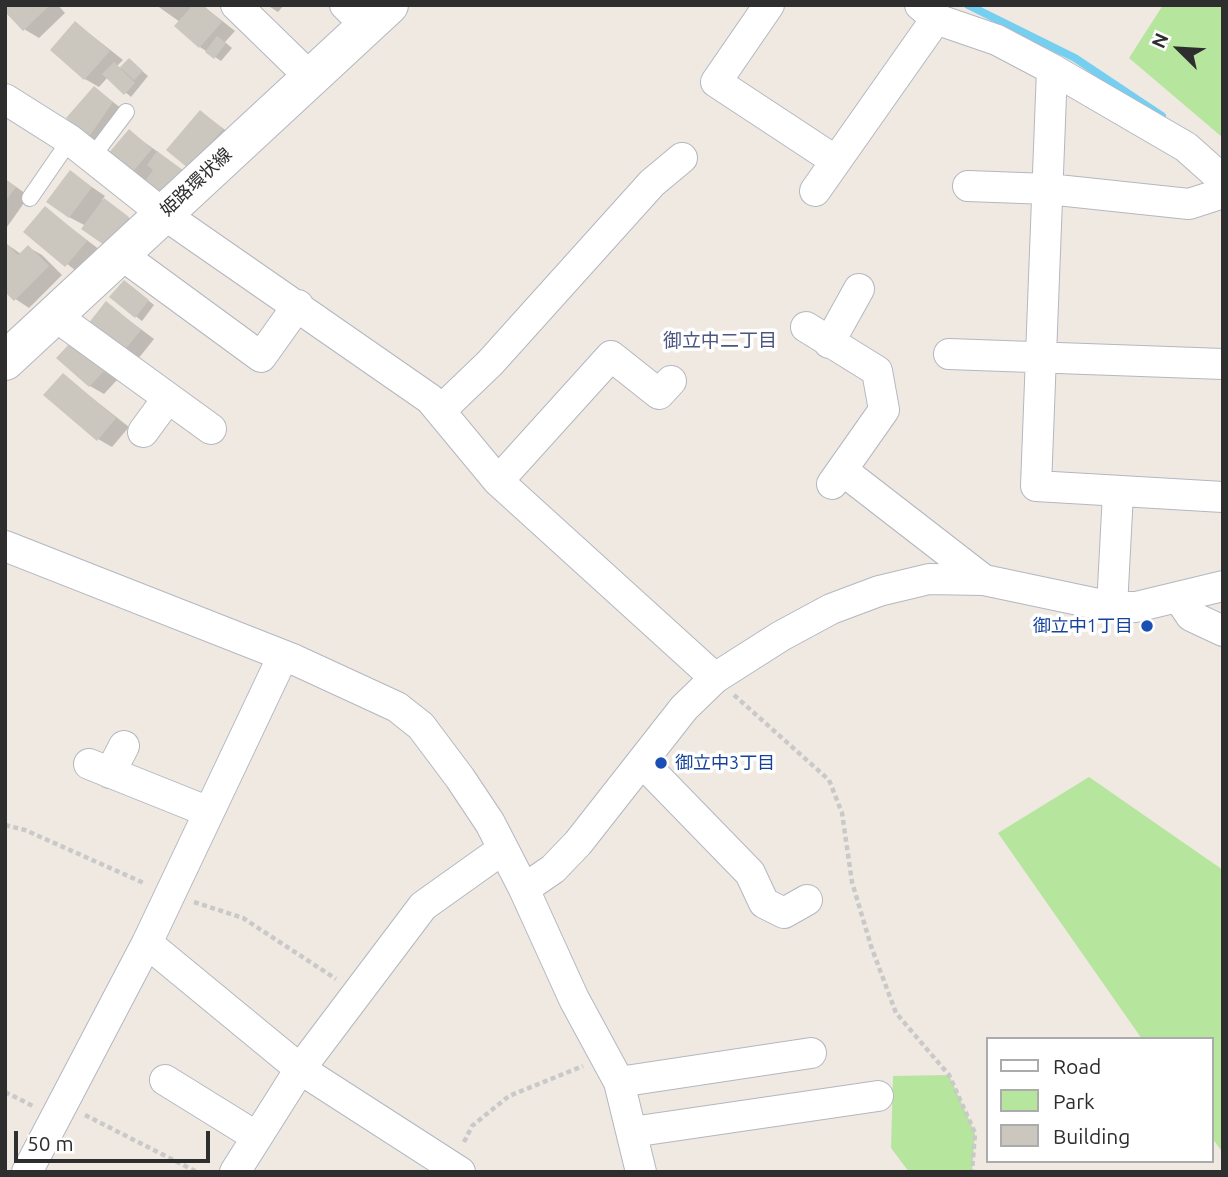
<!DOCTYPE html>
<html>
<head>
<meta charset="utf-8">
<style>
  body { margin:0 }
  #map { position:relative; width:1228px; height:1177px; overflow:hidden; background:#efe9e1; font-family:Ubuntu,sans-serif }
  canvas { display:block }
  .frame { position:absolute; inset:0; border:7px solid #2e2e2e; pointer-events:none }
  .legend { position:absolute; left:986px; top:1037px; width:228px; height:126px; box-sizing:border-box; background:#fff; border:2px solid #ababab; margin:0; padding:9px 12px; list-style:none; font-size:21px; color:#2e2e2e }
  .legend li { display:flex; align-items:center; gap:14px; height:35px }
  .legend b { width:35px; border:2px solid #ababab }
  .north { position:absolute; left:1144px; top:14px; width:70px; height:70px; -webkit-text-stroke:5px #fff; paint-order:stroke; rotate:294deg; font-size:19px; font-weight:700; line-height:28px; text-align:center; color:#2e2e2e }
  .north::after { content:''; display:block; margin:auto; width:24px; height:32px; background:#2e2e2e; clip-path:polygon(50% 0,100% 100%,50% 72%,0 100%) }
  .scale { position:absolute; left:14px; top:1131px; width:196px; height:32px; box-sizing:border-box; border:4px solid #2e2e2e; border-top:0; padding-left:9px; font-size:21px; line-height:24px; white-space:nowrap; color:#2e2e2e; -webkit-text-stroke:5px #fff; paint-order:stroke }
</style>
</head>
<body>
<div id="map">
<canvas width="1228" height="1177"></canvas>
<div class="frame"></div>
<ul class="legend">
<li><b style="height:9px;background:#fff"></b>Road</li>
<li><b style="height:19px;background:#b6e59e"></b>Park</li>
<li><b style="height:19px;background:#cbc7bf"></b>Building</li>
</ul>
<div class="north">N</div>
<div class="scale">50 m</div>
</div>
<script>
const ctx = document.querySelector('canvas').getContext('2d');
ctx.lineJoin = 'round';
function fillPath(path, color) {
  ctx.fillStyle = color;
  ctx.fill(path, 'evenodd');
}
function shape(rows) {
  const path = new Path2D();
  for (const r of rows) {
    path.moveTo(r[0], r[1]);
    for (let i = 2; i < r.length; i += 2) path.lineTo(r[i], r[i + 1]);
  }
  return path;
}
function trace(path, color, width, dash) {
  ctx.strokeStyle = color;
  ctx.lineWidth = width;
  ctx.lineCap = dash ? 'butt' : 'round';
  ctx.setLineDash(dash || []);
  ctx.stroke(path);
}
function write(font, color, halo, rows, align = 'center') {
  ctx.font = font + ' Ubuntu,"Noto Sans JP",sans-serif';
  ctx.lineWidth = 7;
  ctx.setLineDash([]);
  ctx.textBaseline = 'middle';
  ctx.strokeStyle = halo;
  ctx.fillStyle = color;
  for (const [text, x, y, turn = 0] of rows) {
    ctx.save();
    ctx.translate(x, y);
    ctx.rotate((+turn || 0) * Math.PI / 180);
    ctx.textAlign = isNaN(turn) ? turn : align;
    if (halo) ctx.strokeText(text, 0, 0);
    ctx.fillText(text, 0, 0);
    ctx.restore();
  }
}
fillPath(shape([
  [1163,5,1223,5,1222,137,1129,58],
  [1089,777,1223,870,1223,1153,1212,1138,1212,1039,1142,1039,998,833],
  [949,1075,975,1133,972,1172,909,1172,891,1148,893,1076]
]), '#b6e59e');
fillPath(shape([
  [5,5,58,5,65,13,39,38,24,29],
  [156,5,202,5,235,31,225,42,232,48,221,61,200,47,180,22],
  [267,5,284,5,278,12],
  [76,23,123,60,117,66,121,68,129,60,148,76,131,97,108,77,99,87,85,79,53,50],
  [95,88,126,112,103,145,89,137],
  [201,112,236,138,190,168],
  [129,131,195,179,177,204,131,173],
  [70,172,105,196,102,200,142,227,86,226,69,217],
  [5,179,29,196,7,227,5,226],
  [45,208,100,250,80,274,26,232],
  [5,243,21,254,28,247,42,255,62,275,29,308,5,292],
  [130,286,154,305,142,321,111,297],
  [106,303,154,339,138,359,124,351],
  [86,352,117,380,104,394,90,386,59,358],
  [63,375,129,427,112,447,98,439]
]), '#0003');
trace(shape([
  [968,5,1075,58,1162,116]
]), '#75cff0', 8);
fillPath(shape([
  [5,5,50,5,23,31,5,12],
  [193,5,203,5,222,22,199,48,174,26],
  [75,21,110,51,84,80,50,50],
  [217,36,226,43,214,59,205,52],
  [129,58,143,71,134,80,120,67],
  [114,62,135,83,124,95,102,74],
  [94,86,113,102,88,138,66,118],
  [200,110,223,129,189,169,166,150],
  [129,129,152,149,130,175,107,155],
  [157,151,182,170,162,197,144,183,153,170,147,165],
  [70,170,92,187,69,218,46,202],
  [5,179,16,187,5,202],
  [104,198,129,217,107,247,81,229],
  [45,206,87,241,65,267,23,232],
  [5,242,18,255,28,245,49,266,14,301,5,292],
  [124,280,149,300,135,318,109,297],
  [106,301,141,330,123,352,88,324],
  [71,342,104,371,89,387,56,358],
  [63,373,116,418,97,441,43,395]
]), '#cbc7bf');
const lane = shape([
  [92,157,126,112],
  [30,198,70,140]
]);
const street = shape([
  [236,5,310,77],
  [345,5,366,26],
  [769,5,716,82,836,161],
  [920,5,936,19,997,40,1052,69,1186,147,1223,180],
  [1052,69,1036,486,1223,497],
  [5,99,70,140,162,213,430,399,498,481,611,356,659,394,671,381],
  [968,186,1048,189,1189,204,1223,193],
  [815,191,936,19],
  [119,253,261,357,298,305],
  [54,315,211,429],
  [806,327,877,371,884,410,832,484],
  [829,343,859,289],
  [949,354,1223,364],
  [440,411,490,363,652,183,682,158],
  [143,432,168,398],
  [842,470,984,580],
  [498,481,715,678],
  [5,546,295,660,397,707,421,726,460,778,490,823,524,889,553,869,578,843,684,708,715,678,781,636,831,609,879,591,929,579,984,580,1112,607,1136,607,1223,586],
  [1179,598,1191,616,1223,631],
  [1112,607,1118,493],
  [642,762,750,873,764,903,784,913,807,900],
  [89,764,209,812],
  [110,773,124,746],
  [524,889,574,999,619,1082,641,1172],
  [147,943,300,1069,460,1172],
  [165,1080,257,1137],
  [619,1082,811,1053],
  [632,1132,878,1096],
  [27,1172,147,943,283,656],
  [235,1172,300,1069,423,906,503,849]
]);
const secondary = shape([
  [5,361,389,5]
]);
trace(lane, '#b4b7c1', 18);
trace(street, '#b4b7c1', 32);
trace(secondary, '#b4b7c1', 40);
trace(shape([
  [734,695,829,780,842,813,852,882,871,946,896,1013,949,1075,975,1133,972,1172],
  [5,825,25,830,146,884],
  [194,902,243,918,336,979],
  [5,1092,33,1106],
  [85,1115,197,1172],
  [464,1142,472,1126,509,1096,583,1066]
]), '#c9c9c9', 4.5, [5, 3.5]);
trace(lane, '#fff', 16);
trace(street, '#fff', 30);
trace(secondary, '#fff', 38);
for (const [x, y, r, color] of [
  [1147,626,7,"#1a4fb4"],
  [661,763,7,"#1a4fb4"]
]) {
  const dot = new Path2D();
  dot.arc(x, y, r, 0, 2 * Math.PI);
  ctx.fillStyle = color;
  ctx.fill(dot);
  trace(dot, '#fff', 2.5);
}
write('18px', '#2e2e2e', '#fff', [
  ["姫路環状線",196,182,-43]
]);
write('18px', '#164399', '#fff', [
  ["御立中1丁目",1133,626],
  ["御立中3丁目",675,763,"left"]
], 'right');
write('19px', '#4d5680', '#fff', [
  ["御立中二丁目",720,341]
]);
</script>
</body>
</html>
